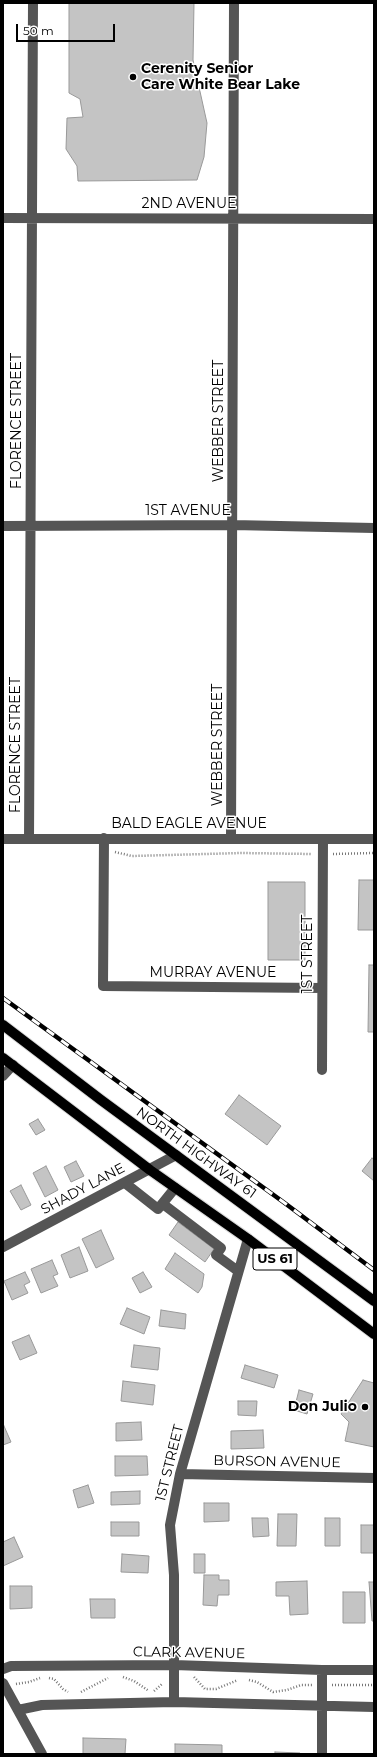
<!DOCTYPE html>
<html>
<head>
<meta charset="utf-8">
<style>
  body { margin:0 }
  #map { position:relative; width:377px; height:1757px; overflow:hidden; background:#fff; font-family:Montserrat,sans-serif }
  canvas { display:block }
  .frame { position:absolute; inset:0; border:4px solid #000; pointer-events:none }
  .scale { position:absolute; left:16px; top:24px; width:99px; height:18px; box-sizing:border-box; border:2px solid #000; border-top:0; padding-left:5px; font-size:12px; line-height:14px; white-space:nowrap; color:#000; -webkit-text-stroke:3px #fff; paint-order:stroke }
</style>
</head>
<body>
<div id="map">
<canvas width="377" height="1757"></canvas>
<div class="frame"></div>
<div class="scale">50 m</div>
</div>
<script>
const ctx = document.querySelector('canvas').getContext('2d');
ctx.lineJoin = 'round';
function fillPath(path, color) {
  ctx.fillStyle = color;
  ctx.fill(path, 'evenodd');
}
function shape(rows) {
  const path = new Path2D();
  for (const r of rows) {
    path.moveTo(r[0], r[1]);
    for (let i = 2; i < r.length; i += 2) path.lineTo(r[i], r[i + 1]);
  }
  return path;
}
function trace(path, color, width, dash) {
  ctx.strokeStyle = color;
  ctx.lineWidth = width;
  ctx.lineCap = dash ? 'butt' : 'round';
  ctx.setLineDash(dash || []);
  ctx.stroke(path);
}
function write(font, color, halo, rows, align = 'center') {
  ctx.font = font + ' Montserrat,sans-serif';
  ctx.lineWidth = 3;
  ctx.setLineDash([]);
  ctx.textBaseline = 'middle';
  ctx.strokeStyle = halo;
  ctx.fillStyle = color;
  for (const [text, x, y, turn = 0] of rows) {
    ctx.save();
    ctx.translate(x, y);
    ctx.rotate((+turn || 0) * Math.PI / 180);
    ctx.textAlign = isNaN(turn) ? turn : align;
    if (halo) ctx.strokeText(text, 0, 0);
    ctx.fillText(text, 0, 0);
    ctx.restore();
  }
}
const building = shape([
  [69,3,194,3,193,60,207,123,204,157,197,180,78,181,77,166,66,149,67,118,83,117,80,99,69,93,69,3],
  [359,880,374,880,374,930,358,930,359,880],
  [268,882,305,882,305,960,268,960,268,882],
  [369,965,374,965,374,1032,368,1032,369,965],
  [239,1095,281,1126,267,1145,225,1114,239,1095],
  [38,1119,45,1130,36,1135,29,1124,38,1119],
  [372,1158,374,1160,374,1181,362,1171,372,1158],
  [76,1161,84,1176,71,1182,64,1167,76,1161],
  [46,1166,58,1190,45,1197,33,1173,46,1166],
  [21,1185,31,1205,21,1210,10,1191,21,1185],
  [178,1222,214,1249,205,1262,169,1235,178,1222],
  [101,1230,114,1259,96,1268,82,1239,101,1230],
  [79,1247,88,1271,70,1278,61,1255,79,1247],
  [175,1253,204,1274,202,1287,198,1293,165,1269,175,1253],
  [52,1260,58,1274,53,1276,58,1286,41,1293,31,1269,52,1260],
  [25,1272,30,1282,24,1285,28,1293,12,1300,4,1281,25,1272],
  [143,1272,152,1287,140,1293,132,1278,143,1272],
  [127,1308,150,1317,144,1334,120,1324,127,1308],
  [161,1310,186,1314,185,1329,159,1326,161,1310],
  [29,1335,37,1353,20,1360,12,1342,29,1335],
  [134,1345,160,1348,158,1370,131,1367,134,1345],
  [245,1365,278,1375,274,1388,241,1378,245,1365],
  [363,1380,374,1383,374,1447,345,1441,349,1422,341,1414,363,1380],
  [123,1381,155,1385,153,1405,121,1401,123,1381],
  [299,1390,313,1394,307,1414,294,1410,299,1390],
  [238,1401,257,1401,256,1416,238,1415,238,1401],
  [141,1422,142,1440,116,1441,116,1423,141,1422],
  [4,1426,11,1442,3,1445,3,1427,4,1426],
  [263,1430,264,1448,231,1449,231,1431,263,1430],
  [115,1456,147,1456,148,1475,115,1476,115,1456],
  [88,1485,94,1503,78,1508,73,1490,88,1485],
  [140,1491,140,1504,111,1505,111,1492,140,1491],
  [204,1503,229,1503,229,1521,204,1522,204,1503],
  [278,1514,297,1514,296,1546,277,1546,278,1514],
  [252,1518,268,1518,269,1536,253,1537,252,1518],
  [325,1518,340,1518,340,1546,325,1546,325,1518],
  [111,1522,139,1522,139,1536,111,1536,111,1522],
  [361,1525,374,1525,374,1553,361,1553,361,1525],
  [14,1537,23,1557,3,1566,3,1542,14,1537],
  [122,1554,149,1556,148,1573,121,1572,122,1554],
  [194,1554,205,1554,205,1573,194,1573,194,1554],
  [204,1575,219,1575,219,1580,229,1580,229,1595,218,1595,217,1606,203,1605,204,1575],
  [307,1581,308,1614,290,1615,289,1596,276,1596,276,1582,307,1581],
  [369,1582,374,1582,374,1621,372,1621,369,1582],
  [10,1586,32,1586,32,1608,10,1609,10,1586],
  [343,1592,365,1592,365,1623,343,1623,343,1592],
  [90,1599,115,1599,115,1618,91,1618,90,1599],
  [83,1738,126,1739,125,1754,83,1754,83,1738],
  [175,1744,222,1745,222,1754,175,1754,175,1744],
  [275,1752,300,1753,300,1754,275,1754,275,1752]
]);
fillPath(building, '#c4c4c4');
trace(building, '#999', 1);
const major = shape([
  [3,1025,101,1100,374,1301],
  [3,1058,150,1170,248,1239,374,1334]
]);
trace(major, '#dbdbdb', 12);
trace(shape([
  [115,852,132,856,241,853,312,854],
  [333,854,374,853],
  [123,1677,134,1681,149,1691],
  [194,1677,205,1689,216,1689,238,1680],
  [49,1678,54,1679,63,1689,68,1692],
  [249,1680,257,1682,273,1692,287,1690,301,1685,312,1685],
  [16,1684,29,1682,40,1678],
  [332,1685,374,1685],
  [154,1691,162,1684],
  [81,1692,108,1678]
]), '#777', 2.5, [1, 2]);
trace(shape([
  [3,218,374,219],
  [3,526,233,525,374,528],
  [29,838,33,3],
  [104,838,103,986,322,988],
  [231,838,234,3],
  [3,839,374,839],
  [322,1070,323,839],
  [3,1076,13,1065],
  [125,1183,158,1209,175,1188],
  [163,1204,221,1248,216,1255,238,1271],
  [3,1247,176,1155],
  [180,1474,374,1478],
  [3,1669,11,1666,174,1665,322,1670,374,1670],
  [322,1670,322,1754],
  [3,1683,42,1754],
  [174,1702,174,1575,170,1525,180,1474,248,1239],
  [18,1710,42,1705,174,1702,374,1707]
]), '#555', 10);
trace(major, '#000', 10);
const rail = shape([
  [3,998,286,1204,374,1270]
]);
trace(rail, '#000', 4.5);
trace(rail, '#fff', 3, [9]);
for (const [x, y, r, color] of [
  [133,77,4,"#000"],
  [365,1407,4,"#000"]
]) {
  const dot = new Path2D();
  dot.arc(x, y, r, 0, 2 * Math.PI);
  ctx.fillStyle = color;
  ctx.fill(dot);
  trace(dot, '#fff', 1.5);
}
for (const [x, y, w] of [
  [275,1259,44]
]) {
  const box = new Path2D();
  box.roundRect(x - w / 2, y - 11, w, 22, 3);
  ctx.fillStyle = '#fff';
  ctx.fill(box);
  trace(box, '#000', 1);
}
write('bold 13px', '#000', null, [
  ["US 61",275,1259]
]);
write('bold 14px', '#000', '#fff', [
  ["Cerenity Senior",141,69],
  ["Care White Bear Lake",141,85],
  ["Don Julio",357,1407,"right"]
], 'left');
write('14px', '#000', '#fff', [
  ["2ND AVENUE",189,204],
  ["FLORENCE STREET",17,421,-90],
  ["WEBBER STREET",219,421,-90],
  ["1ST AVENUE",188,511],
  ["FLORENCE STREET",16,745,-90],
  ["WEBBER STREET",218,745,-90],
  ["BALD EAGLE AVENUE",189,824],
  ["1ST STREET",308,954,-90],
  ["MURRAY AVENUE",213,973],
  ["NORTH HIGHWAY 61",196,1153,36],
  ["SHADY LANE",83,1189,-28],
  ["BURSON AVENUE",277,1462,1],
  ["1ST STREET",170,1463,-76],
  ["CLARK AVENUE",189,1653,1]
]);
</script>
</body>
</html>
